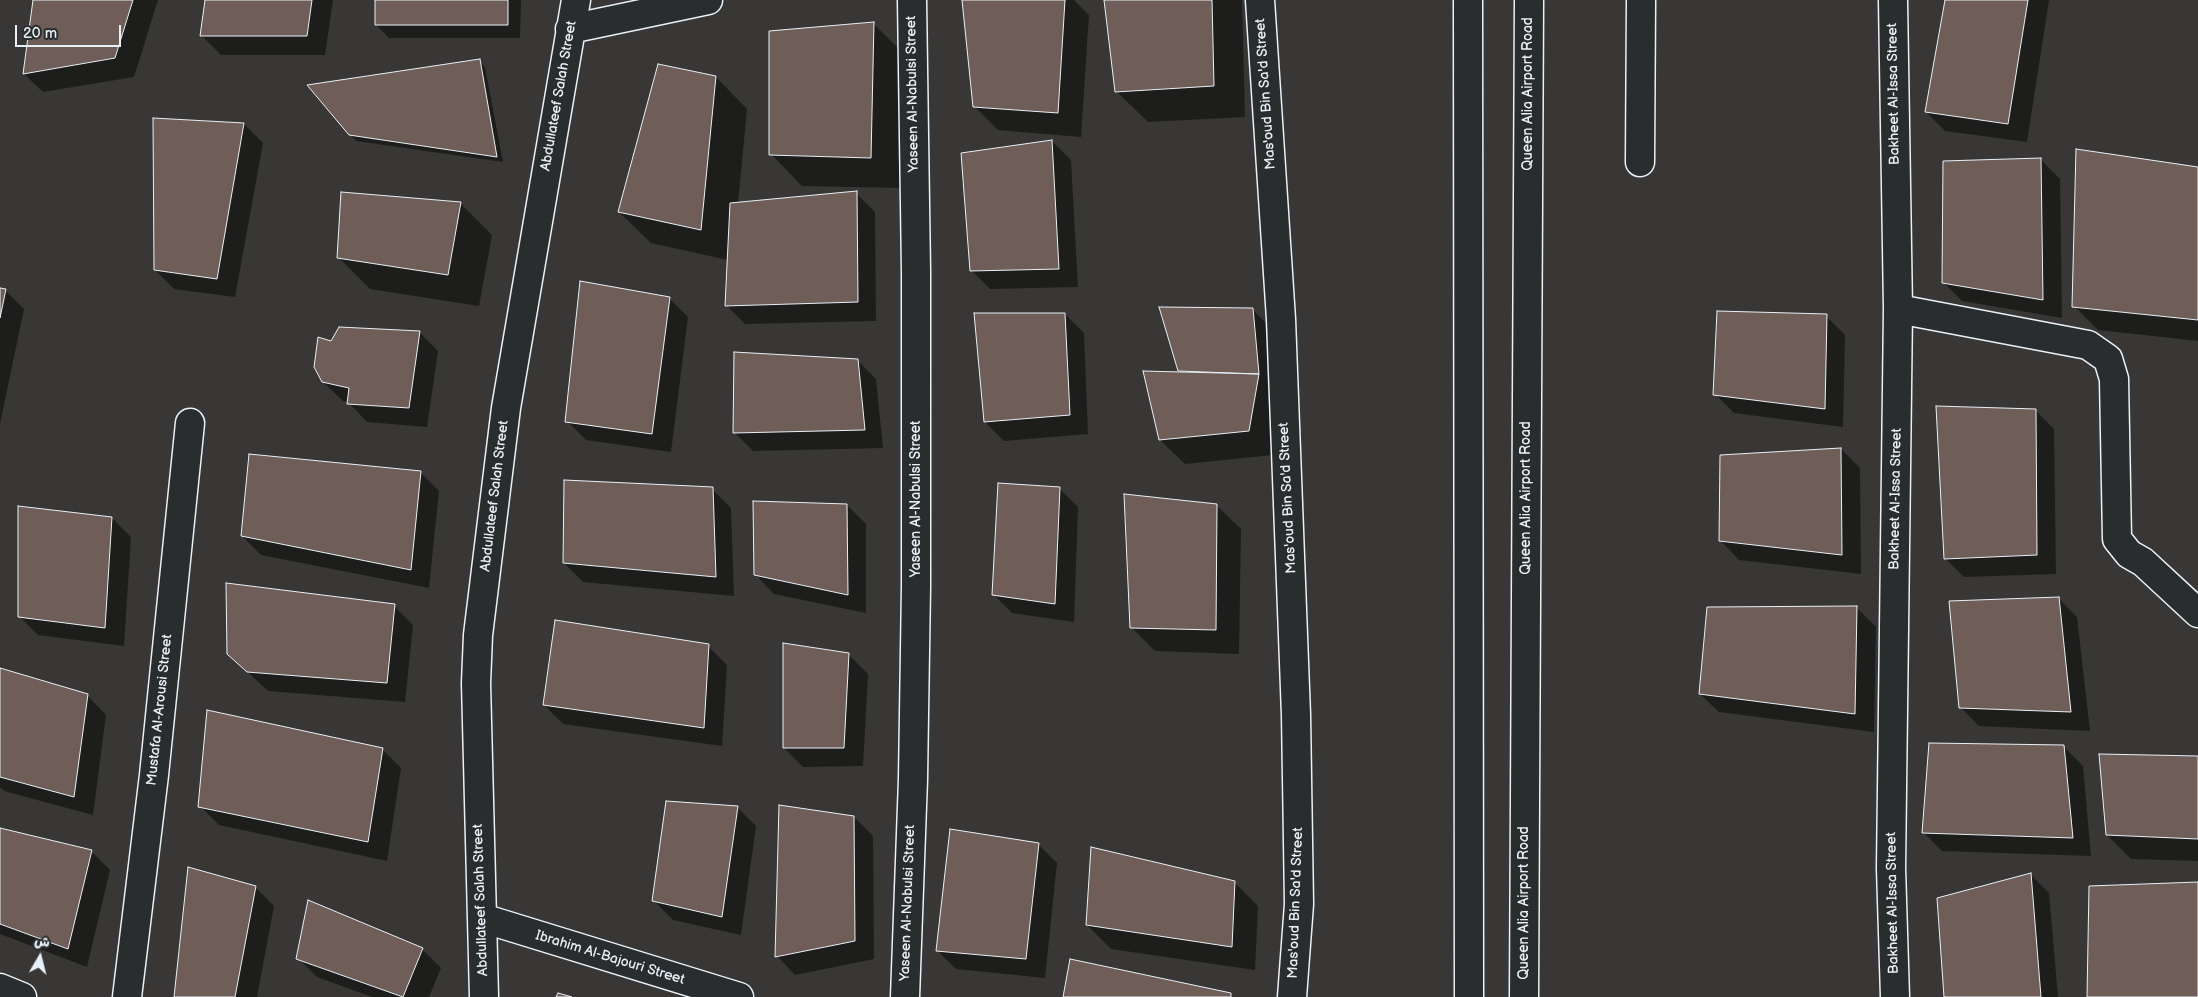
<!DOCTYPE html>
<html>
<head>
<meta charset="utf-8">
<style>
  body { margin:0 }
  #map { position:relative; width:2198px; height:997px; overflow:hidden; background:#383736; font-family:"Balsamiq Sans","Playpen Sans Arabic",sans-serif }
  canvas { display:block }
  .north { position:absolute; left:15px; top:932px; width:50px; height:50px; -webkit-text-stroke:4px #2a2d2e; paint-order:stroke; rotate:8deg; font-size:14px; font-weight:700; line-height:20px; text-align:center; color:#e8f1f8 }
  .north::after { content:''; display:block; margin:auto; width:18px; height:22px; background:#e8f1f8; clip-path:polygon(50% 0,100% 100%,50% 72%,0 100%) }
  .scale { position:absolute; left:15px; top:25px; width:106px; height:22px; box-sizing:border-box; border:2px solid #e8f1f8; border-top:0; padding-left:6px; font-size:15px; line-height:18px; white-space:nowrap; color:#e8f1f8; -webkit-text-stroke:4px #2a2d2e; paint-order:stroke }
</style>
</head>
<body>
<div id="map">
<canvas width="2198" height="997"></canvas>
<div class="north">ش</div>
<div class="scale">20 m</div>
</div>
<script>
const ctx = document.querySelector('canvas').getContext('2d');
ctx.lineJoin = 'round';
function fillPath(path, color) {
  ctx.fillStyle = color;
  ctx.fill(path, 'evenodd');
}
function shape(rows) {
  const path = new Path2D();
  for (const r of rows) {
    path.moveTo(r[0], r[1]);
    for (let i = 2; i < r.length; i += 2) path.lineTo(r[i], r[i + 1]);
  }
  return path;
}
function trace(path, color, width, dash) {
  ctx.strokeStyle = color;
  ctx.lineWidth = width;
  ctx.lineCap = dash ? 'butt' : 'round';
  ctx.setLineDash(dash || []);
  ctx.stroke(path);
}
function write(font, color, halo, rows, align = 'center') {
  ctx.font = font + ' "Balsamiq Sans",sans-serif';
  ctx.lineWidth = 4;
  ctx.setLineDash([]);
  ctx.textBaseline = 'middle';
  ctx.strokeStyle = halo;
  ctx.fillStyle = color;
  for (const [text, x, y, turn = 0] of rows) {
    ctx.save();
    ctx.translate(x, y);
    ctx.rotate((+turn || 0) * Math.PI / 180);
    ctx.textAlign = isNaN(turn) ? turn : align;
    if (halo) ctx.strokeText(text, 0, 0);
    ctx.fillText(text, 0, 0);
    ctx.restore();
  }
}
fillPath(shape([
  [35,0,158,0,134,77,43,92,24,74],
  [207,0,333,0,325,55,221,55,202,36],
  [376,0,521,0,520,38,389,38,376,25],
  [963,0,1074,0,1089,15,1081,137,998,130,974,106],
  [1105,0,1242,0,1245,117,1148,122,1116,91],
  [1946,0,2049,0,2027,142,1945,131,1926,112],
  [874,24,905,55,902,188,802,186,771,154],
  [479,61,485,67,503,162,356,141,350,134],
  [716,77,747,109,738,204,856,193,875,212,876,321,745,324,726,305,728,260,651,243,619,212],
  [244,124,263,143,235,297,174,289,155,270],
  [1052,141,1071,160,1078,287,990,289,971,270],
  [2041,160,2060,179,2062,318,1962,301,1943,282],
  [2198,168,2198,341,2098,330,2074,306],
  [460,203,492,235,479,306,370,289,338,257],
  [0,289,5,290,24,309,0,424],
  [669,298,688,317,671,452,586,440,567,421],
  [1252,309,1265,322,1271,389,1273,455,1185,464,1160,440,1183,374,1179,370],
  [1065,314,1084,333,1088,434,1004,441,985,422],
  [1826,316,1845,335,1843,427,1734,413,1715,394],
  [419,332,438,351,427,427,367,422,348,402,343,401,323,382,332,343],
  [857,360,876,379,883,448,753,451,734,432],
  [2035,410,2054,429,2056,574,1964,577,1945,558],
  [1841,449,1860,468,1861,574,1739,560,1720,540],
  [420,472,439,491,429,588,261,555,242,536],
  [1059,488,1078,507,1074,622,1012,613,993,594],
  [712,489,731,508,734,596,583,582,564,563],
  [847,505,866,524,866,613,774,594,755,574],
  [1216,505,1241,529,1239,654,1155,651,1131,627],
  [112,518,131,537,124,646,38,635,19,616],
  [2058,598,2077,617,2090,731,1979,726,1960,707],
  [394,606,413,625,405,702,268,691,228,654],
  [1857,608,1876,627,1874,732,1719,712,1700,694],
  [708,646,727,665,722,746,563,724,544,705],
  [849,655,868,674,863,766,803,767,784,748],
  [0,669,87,695,106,715,93,815,4,791,0,787],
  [2064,747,2083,766,2091,856,1942,851,1923,832],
  [382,749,401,768,387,861,219,825,200,806],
  [2198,757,2198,861,2131,859,2107,835],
  [737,807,756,826,741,935,673,920,654,901],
  [854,817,873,836,874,959,795,975,777,956],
  [0,830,91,851,110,870,87,967,0,934],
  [1038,844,1057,863,1045,978,956,969,937,950],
  [2030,874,2049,893,2058,997,1945,997],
  [1234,882,1258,906,1255,970,1111,949,1087,925],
  [255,887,274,906,257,997,175,997],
  [422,949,441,968,429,997,372,997,317,977,298,958]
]), '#0007');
const building = shape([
  [33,0,133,0,115,58,23,74,33,0],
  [205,0,312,0,307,36,200,36,205,0],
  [375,0,508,0,508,25,375,25,375,0],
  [962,0,1065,0,1058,113,973,107,962,0],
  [1104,0,1212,0,1214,86,1115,92,1104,0],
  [1945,0,2028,0,2008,124,1925,112,1945,0],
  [874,22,871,158,769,155,769,31,874,22],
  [480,59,497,157,349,135,307,85,480,59],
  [658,64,716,76,701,230,618,212,658,64],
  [153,118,244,123,217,279,154,270,153,118],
  [1052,140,1059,269,970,271,961,153,1052,140],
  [2076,149,2198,167,2198,320,2072,307,2076,149],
  [2041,158,2043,300,1942,283,1943,161,2041,158],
  [857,191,858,302,725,306,730,203,857,191],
  [341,192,461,202,448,275,337,258,341,192],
  [580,281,670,297,652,434,565,422,580,281],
  [0,288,6,289,0,318,0,288],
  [1159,307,1253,308,1259,374,1178,371,1159,307],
  [1717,311,1827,314,1825,409,1713,395,1717,311],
  [974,313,1065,313,1070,415,984,422,974,313],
  [339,327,420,331,409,408,347,404,349,388,322,382,314,367,318,337,331,341,339,327],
  [734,352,858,359,865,430,733,433,734,352],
  [1143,371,1259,374,1249,431,1159,440,1143,371],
  [1936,406,2036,409,2037,555,1944,559,1936,406],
  [1841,448,1842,555,1719,541,1720,455,1841,448],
  [249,454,421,471,411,570,241,536,249,454],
  [564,480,713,487,716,577,563,563,564,480],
  [998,483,1060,487,1055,604,992,595,998,483],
  [1124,494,1217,504,1216,630,1130,628,1124,494],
  [753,501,847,504,848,595,754,575,753,501],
  [18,506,112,517,105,628,18,617,18,506],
  [226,583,395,604,387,683,247,672,227,654,226,583],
  [2059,597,2071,712,1959,708,1949,601,2059,597],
  [1857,606,1855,714,1699,694,1707,607,1857,606],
  [555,620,709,644,704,728,543,705,555,620],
  [783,643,849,653,844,748,783,748,783,643],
  [0,668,88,694,74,797,0,777,0,668],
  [207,710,383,748,368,842,198,807,207,710],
  [1929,743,2064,745,2073,838,1922,833,1929,743],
  [2099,754,2198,756,2198,839,2106,835,2099,754],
  [666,801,738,806,722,917,652,901,666,801],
  [779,805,854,816,855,941,775,957,779,805],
  [0,828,92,850,68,949,0,924,0,828],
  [950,829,1039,843,1026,959,936,951,950,829],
  [1091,847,1235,881,1232,947,1086,925,1091,847],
  [188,867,256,886,235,997,174,997,188,867],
  [2031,873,2041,997,1944,997,1937,898,2031,873],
  [2198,882,2198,997,2087,997,2089,886,2198,882],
  [308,900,423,948,403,997,296,959,308,900],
  [1070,959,1231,993,1231,997,1063,997,1070,959],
  [558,993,572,997,556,997,558,993]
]);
fillPath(building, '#6f5d58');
trace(building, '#e8f1f8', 1);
const minor = shape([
  [1260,0,1281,319,1296,715,1299,904,1292,997],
  [1893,0,1898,309,1891,868,1895,997],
  [570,29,708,0],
  [1640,162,1641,0],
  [1898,309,2088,345,2108,359,2114,379,2117,539,2129,554,2143,562,2198,613],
  [482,918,739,997],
  [0,988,22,997],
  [127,997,154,775,190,423],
  [484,997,476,683,478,635,506,408,576,0],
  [905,997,913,779,916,586,916,272,912,0]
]);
const highway = shape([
  [1468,0,1469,997],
  [1524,997,1529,0]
]);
trace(minor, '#e8f1f8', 31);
trace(highway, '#e8f1f8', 31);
trace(minor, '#2a2d2e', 28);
trace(highway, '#2a2d2e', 28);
write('14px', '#e8f1f8', '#2a2d2e', [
  ["Yaseen Al-Nabulsi Street",913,94,-91],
  ["Mas'oud Bin Sa'd Street",1266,94,-94],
  ["Queen Alia Airport Road",1528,94,-90],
  ["Bakheet Al-Issa Street",1894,94,-91],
  ["Abdullateef Salah Street",559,96,-80],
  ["Abdullateef Salah Street",495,496,-83],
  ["Mas'oud Bin Sa'd Street",1288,498,-93],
  ["Queen Alia Airport Road",1526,498,-90],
  ["Yaseen Al-Nabulsi Street",916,499,-90],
  ["Bakheet Al-Issa Street",1896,499,-89],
  ["Mustafa Al-Arousi Street",160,710,-84],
  ["Abdullateef Salah Street",481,900,-92],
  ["Yaseen Al-Nabulsi Street",908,903,-88],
  ["Mas'oud Bin Sa'd Street",1296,903,-88],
  ["Queen Alia Airport Road",1524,903,-90],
  ["Bakheet Al-Issa Street",1893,903,-91],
  ["Ibrahim Al-Bajouri Street",610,958,17]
]);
</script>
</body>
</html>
